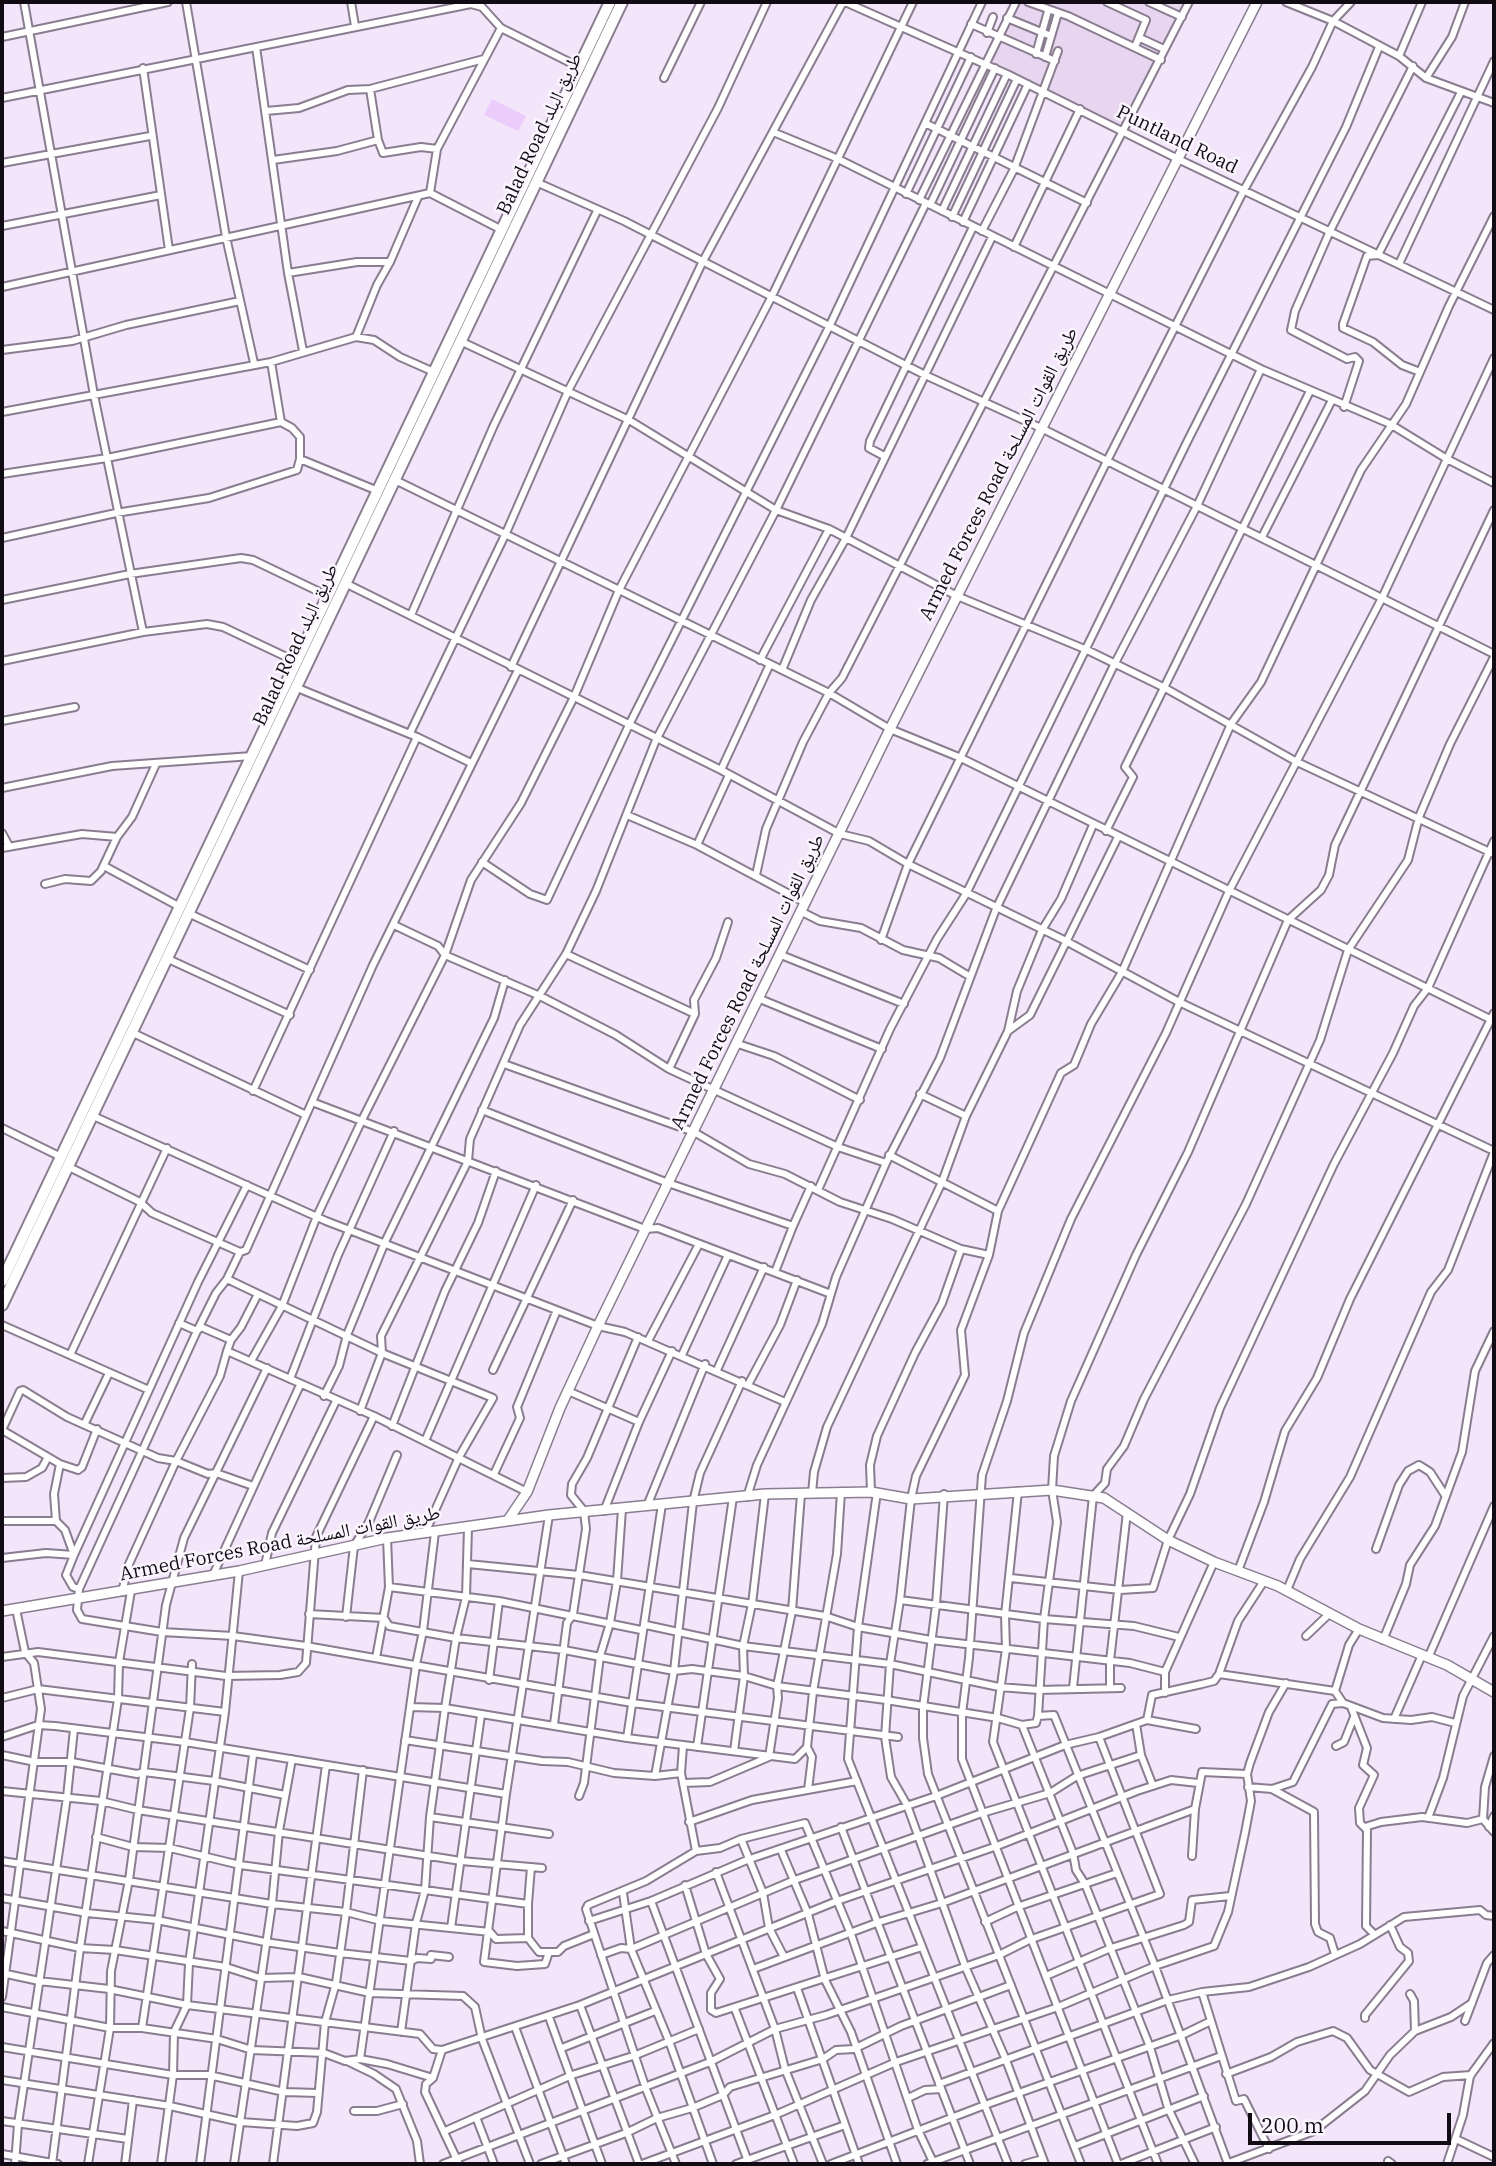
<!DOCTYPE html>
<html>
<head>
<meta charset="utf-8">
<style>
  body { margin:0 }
  #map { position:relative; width:1496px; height:2166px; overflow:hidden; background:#f3e5fa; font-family:"IBM Plex Serif",serif }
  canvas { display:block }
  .frame { position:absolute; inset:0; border:4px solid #110c13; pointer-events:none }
  .scale { position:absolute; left:1248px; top:2113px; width:203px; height:32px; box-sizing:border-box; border:4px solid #110c13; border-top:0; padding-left:9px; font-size:21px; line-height:24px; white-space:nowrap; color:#110c13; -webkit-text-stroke:5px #fbf6fe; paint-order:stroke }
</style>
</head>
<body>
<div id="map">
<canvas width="1496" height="2166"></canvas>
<div class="frame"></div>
<div class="scale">200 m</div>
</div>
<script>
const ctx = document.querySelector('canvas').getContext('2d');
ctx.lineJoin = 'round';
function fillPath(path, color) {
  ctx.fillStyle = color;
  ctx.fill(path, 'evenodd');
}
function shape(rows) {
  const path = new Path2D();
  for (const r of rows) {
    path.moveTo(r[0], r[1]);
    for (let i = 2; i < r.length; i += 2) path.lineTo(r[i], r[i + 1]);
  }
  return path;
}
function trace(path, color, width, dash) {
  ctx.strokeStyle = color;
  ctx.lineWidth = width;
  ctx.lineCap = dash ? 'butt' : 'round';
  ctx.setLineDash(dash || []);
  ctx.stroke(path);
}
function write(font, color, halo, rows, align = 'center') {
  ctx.font = font + ' "IBM Plex Serif","Noto Naskh Arabic",serif';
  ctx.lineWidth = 5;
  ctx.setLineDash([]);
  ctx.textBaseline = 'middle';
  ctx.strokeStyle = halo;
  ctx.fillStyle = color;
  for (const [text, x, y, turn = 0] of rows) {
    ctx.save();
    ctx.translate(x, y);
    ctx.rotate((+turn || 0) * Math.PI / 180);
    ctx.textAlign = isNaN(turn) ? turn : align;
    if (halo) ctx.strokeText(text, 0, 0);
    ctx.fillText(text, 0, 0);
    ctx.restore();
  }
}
fillPath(shape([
  [1020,2,1185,2,1121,127,990,62]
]), '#e8d6f0');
fillPath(shape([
  [492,99,526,116,518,131,484,115]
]), '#ecccfb');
const street = shape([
  [24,2,94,395,143,632],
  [186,2,226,237,254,363],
  [351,2,355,26],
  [845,2,1007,74,1180,160,1494,310],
  [1028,2,1068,16,1161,60],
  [1107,2,1146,20,1135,47],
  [1149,2,1182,17],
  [1286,2,1333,21,1399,56,1426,78,1494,103],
  [1007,18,1051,36],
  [971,24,1055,61],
  [501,28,437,149,430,193,502,230],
  [987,33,993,17],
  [2,37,168,2],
  [1140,38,1164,49],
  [256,47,288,273,303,351],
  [1036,54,1048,11],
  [1399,56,1422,2],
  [1045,57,1058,13],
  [143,68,169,250],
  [664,78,701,2],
  [1426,78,1452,37,1465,2],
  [370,89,378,140],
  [2,98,471,4,482,7,501,28,579,67],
  [266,111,299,108,348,90,370,89,484,59],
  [925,123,1087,203],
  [773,132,836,158,1261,369,1390,424,1447,459,1494,483],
  [273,160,337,151,378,140,383,153,421,147,437,149],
  [2,163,150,136],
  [536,182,624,221,925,375,1043,429,1494,654],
  [906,194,971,57],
  [919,200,1016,2],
  [930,205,995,68],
  [942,211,1007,74],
  [952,217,1017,79],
  [963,222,1028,84],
  [2,226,161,195],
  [982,231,1014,169,1058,51],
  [1014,247,1080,109],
  [1399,264,1494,61],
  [288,273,357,262,390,262,418,197],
  [2,287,430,193],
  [356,337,377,285,390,262],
  [460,341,629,420,776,510,829,529,957,596,1087,650,1165,688,1297,762,1494,854],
  [2,350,72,341,126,325,240,301],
  [271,362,281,422],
  [1420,372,1402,365,1373,342,1343,328,1343,324,1367,256,1378,255,1461,92],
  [1344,407,1359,361,1355,357,1347,359,1291,330,1295,311,1330,231,1413,66],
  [2,412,271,362,356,337,374,340,400,357,434,372],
  [884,456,869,448,870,441,973,227],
  [2,474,107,458,281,422,292,428,300,437,300,459,378,491],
  [393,479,829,693,890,729,961,758,1494,1021],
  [1262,537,1331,402],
  [2,538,116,513,209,498,297,470,300,459],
  [345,583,721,770,840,834,869,841,908,864,1064,940,1179,1002,1494,1151],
  [2,600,130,574,241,558,253,560,328,596],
  [411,615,494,425,597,211],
  [760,660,829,529],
  [2,661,143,632,207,624,223,627,297,662],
  [511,667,702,263,843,2],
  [782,670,811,600,846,538,992,237],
  [2,721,75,707],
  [410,733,506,533,569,389,718,108,767,2],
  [417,737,471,763],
  [721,770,770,664],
  [2,788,112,766,252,756],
  [627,815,697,845,806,903],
  [1106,831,1133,777,1125,767,1310,391],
  [2,833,9,846],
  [697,845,729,775],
  [2,848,82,834,117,837],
  [482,862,530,894,547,900,629,725,829,327,982,2],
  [104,866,180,907],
  [756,875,766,829,803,742,829,693,842,678,1189,2],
  [45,884,65,879,91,881,101,871,117,837,132,817,156,764],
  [802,912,820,921,861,928,903,950,939,958,969,976],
  [188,913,310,970],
  [394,925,438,946,445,955,540,996,616,1035,669,1069,838,1147,886,1163],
  [881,940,908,864,1107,461,1244,190,1312,67,1333,21,1351,2],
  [566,954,695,1014],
  [781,955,904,1004],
  [166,958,290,1015],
  [760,999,882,1049],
  [1008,1031,1017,991,1042,930,1061,899,1093,825],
  [131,1032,304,1114],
  [738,1044,774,1056,860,1100],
  [504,1064,694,1132,749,1164,785,1174,840,1202,892,1219,961,1249,989,1255,998,1211,1061,1073,1074,1065,1091,1024,1122,972,1231,724,1261,682,1361,470,1406,404,1449,306,1494,216],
  [669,1069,695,1014,694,1000,716,958,728,922],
  [253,1091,417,737,295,687],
  [920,1094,966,1116],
  [312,1102,645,1229,658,1228,831,1294],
  [482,1110,668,1183,793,1226,775,1272],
  [91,1115,326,1221,598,1326,625,1332,785,1402],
  [2,1128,61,1157],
  [889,1155,998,1211],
  [67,1166,140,1202,152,1213,240,1252,246,1250,373,965,518,670],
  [818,1190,890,1029,937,939,966,894,1187,442,1346,127,1379,47],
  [793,1226,811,1186],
  [240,1252,227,1279,382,1353,360,1411],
  [989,1255,961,1330,965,1375,916,1476,911,1499,900,1600,890,1664,885,1737,891,1777,907,1805,965,1966,1006,2060,1045,2164],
  [179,1323,197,1331,201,1327,231,1340,227,1351],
  [2,1325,149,1390],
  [231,1340,241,1327,258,1294],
  [648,1341,699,1244],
  [71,1353,167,1148],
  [682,1355,728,1255],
  [251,1361,282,1306,317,1216,362,1120,445,955,471,880,521,803,574,697,619,590,771,298,913,2],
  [493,1370,573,1200],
  [717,1370,764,1267],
  [290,1379,338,1255,394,1131],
  [749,1383,780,1325,797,1280],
  [568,1391,639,1422],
  [324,1396,339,1366,347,1335,385,1242,494,1018,505,980],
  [85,1423,109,1373],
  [392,1426,445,1291,478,1223,496,1171],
  [2,1430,60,1464,54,1494,56,1521,65,1530,74,1555,66,1575,73,1587,79,1589,77,1610,82,1619,162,1632,233,1636,306,1646,632,1703,898,1737],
  [2,1430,20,1391,23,1390,67,1417,158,1458,176,1461,208,1474,216,1473,253,1486],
  [425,1441,536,1185],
  [60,1464,78,1470,82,1467,97,1429],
  [494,1474,520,1418,517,1407,557,1310],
  [2,1478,26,1477,42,1468,48,1457],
  [1018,1491,1005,1615,1006,1649,993,1742,1158,2164],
  [871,1492,870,1465,877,1436,915,1353,942,1303,961,1249],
  [877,1492,858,1627,848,1759,1008,2164],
  [812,1493,814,1472,827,1427,942,1182,966,1116,1008,1031,1030,1015,1118,837],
  [944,1494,936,1605,923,1708,923,1738,928,1774,1081,2164],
  [747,1497,757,1465,822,1324,836,1277,886,1163,940,1058,996,909,1114,665,1197,506,1261,369],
  [647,1506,705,1364],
  [604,1511,639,1422,672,1351],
  [549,1515,506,1794,484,1962,517,1966,545,1964,549,1952],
  [2,1521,56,1521],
  [425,1533,459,1457,493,1398,382,1353,381,1336,468,1161,470,1139,520,1025,566,954,596,891,656,740,776,510,926,203],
  [1376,1549,1399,1485,1408,1471,1419,1465,1430,1472,1445,1495],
  [2,1558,46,1553,74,1555,198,1282,247,1185],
  [468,1564,579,1575,825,1616,858,1627,931,1640,1130,1663,1165,1672],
  [265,1565,272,1533,336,1401],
  [1238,1571,1264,1502,1285,1431,1317,1378,1350,1299,1494,1013],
  [213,1575,300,1385],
  [1011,1578,1120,1590,1153,1588,1168,1540,1190,1494,1220,1408,1334,1164,1393,1053,1414,1006,1428,988,1494,841],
  [389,1587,499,1601,641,1630,646,1625,743,1646,890,1664,999,1687,1038,1690,1121,1688],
  [79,1589,197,1331,216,1293,227,1279],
  [1287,1590,1300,1559,1350,1477,1431,1292,1448,1270,1494,1152],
  [122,1592,129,1564,176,1461,220,1376,227,1351,374,1416,527,1492],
  [900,1600,1044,1619,1134,1626,1179,1637],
  [309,1614,384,1618,389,1626,456,1638,564,1650,674,1671,692,1669,744,1676,777,1686,886,1700,998,1718,1022,1725,1036,1723,1038,1716,1054,1715,1155,1966,1228,2164],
  [346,1617,354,1546,369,1522,397,1455],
  [1306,1636,1329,1614],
  [1383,1640,1406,1584,1410,1565,1435,1526,1462,1452,1475,1371,1494,1331],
  [2,1657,38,1652,226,1676,280,1675,298,1672,306,1663,316,1537,374,1416],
  [376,1658,389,1587,387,1538],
  [1428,1658,1494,1506],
  [1219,1674,1238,1621,1264,1581],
  [489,1680,499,1601],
  [1073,1688,1093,1496,1105,1483,1107,1469,1124,1446,1144,1399,1246,1204,1320,1040,1348,950,1408,860,1419,817,1450,744,1494,657],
  [1110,1688,1110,1661,1127,1512],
  [1165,1693,1165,1672,1214,1562],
  [2,1698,38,1689,225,1712],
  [1343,1703,1335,1691,1349,1645,1359,1629],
  [410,1707,445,1708,627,1738,795,1759,807,1747,813,1692,837,1554,841,1492],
  [1351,1707,1367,1748,1363,1765,1374,1775,1359,1808,1360,1823,1367,1830,1366,1926,1375,1935],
  [1038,1716,1044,1619,1057,1522,1052,1490,1054,1456,1071,1401,1136,1255,1188,1152,1288,920,1321,890,1329,875,1335,845,1494,510],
  [1394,1719,1422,1655],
  [1147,1720,1196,1729],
  [554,1724,567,1623,573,1614,586,1529,584,1511,571,1495,572,1484,587,1458,638,1337],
  [1136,1724,1141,1755,1153,1786],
  [1022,1725,1073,1853,1076,1870,1085,1884,1150,2047,1168,2108,1195,2164],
  [2,1737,38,1725,55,1726,185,1742,506,1794],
  [627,1738,662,1504],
  [405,1740,542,1761,568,1762,614,1773,655,1776,681,1773],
  [683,1746,681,1773,696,1851],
  [1336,1746,1344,1742,1354,1717],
  [697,1747,733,1497],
  [807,1747,812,1757,808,1790],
  [734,1751,744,1676,743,1646,752,1604,765,1494],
  [2,1755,35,1762,72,1762,137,1774,144,1772,214,1781,285,1795],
  [655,1776,674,1671,693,1502,700,1473,742,1381],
  [684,1783,710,1782,769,1757,778,1698,777,1686,792,1611,801,1494],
  [1248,1787,1272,1789,1293,1782,1332,1704,1343,1703,1383,1718,1411,1720,1432,1717,1455,1723],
  [1272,1789,1314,1812,1315,1924,1318,1932,1330,1938,1335,1954],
  [2,1791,101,1801,138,1810,461,1861,542,1868],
  [579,1796,584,1783,600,1656,610,1623,617,1581,622,1509],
  [430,1817,549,1834],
  [1428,1818,1443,1778,1463,1696,1494,1636],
  [1483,1819,1485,1787,1494,1756],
  [689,1822,752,1800,857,1781],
  [841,1827,970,2164],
  [1365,1827,1381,1822,1422,1817,1467,1823,1483,1819,1494,1832],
  [1489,1827,1494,1816],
  [96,1837,133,1847,170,1848,240,1865,528,1904,531,1867],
  [741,1839,763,1893,769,1928,784,1957],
  [781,1850,808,1914,825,1980,851,2032,897,2164],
  [1192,1856,1195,1809],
  [2,1861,272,1904,346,1912,381,1921,490,1932,496,1939,528,1938,539,1952,558,1952,564,1946,594,1934],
  [716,1872,775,2029,785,2069,823,2164],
  [685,1885,706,1954,720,1979,711,1993,711,2010,716,2013,922,1947],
  [623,1893,631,1949,669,2041,713,2164],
  [2,1898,87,1913,157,1920,265,1942,340,1953,411,1961,417,1958,431,1959,431,1955,449,1957],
  [651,1901,749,2164],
  [589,1921,651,1901,747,1860,936,1796,1065,1745,1099,1737,1147,1720,1152,1695,1202,1684,1214,1681,1219,1674,1335,1691],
  [985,1922,1017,1907,1117,1873],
  [451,1928,481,1715],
  [2,1931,80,1948,115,1950,226,1967,260,1978,299,1977,370,1993,463,1996,475,2007,482,2039,530,2164],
  [528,1938,528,1904],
  [601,1955,621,1948,631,1949,792,1881,982,1813,1050,1793,1077,1776,1141,1755],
  [753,1969,879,1922,942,1903,1195,1809,1202,1772,1247,1774],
  [2,1973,39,1981,109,1989,187,2005,420,2034,433,2049,442,2050],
  [1046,1976,1111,1948,1184,1925,1189,1922,1192,1900,1230,1896],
  [797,1988,859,2164],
  [1202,1992,1236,2101,1244,2099,1269,2149],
  [2,1997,41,1709,34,1663,25,1652,16,1609],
  [580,2005,639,2164],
  [2,2007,110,2028,142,2028,217,2039,252,2050,324,2053,345,2061,360,2059,387,2064,433,2078,442,2050,580,2005,837,1901,997,1846,1137,1791,1171,1780,1198,1783],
  [735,2009,794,2164],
  [549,2017,602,2164],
  [1365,2018,1365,2015,1409,1961,1408,1953,1400,1947,1390,1925],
  [1465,2021,1487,1963,1494,1955],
  [515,2027,566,2164],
  [142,2028,190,1708,192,1664],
  [1415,2031,1451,2017,1472,2003],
  [401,2032,416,1923,425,1890,430,1817,445,1708,456,1638,466,1597,468,1528],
  [2,2047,173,2075,209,2075,284,2092,318,2093],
  [562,2048,655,2011],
  [360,2059,416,1665,423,1631,435,1532],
  [347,2061,374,2074,396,2089,417,2141,420,2164],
  [1226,2074,1271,2057,1297,2042,1333,2031,1347,2038,1370,2070,1409,2092,1443,2077,1471,2075],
  [433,2078,426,2084,425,2092,459,2164],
  [2,2080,170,2106,241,2122,297,2126,313,2123,317,2112,325,2022,336,1983,346,1912,363,1770],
  [939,2084,1168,2000,1202,1992,1249,1987,1309,1967,1360,1944,1404,1917,1480,1910,1486,1915,1494,1916],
  [908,2098,925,2090,941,2089],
  [354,2111,377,2111,403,2104],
  [476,2117,494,2164],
  [2,2121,128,2139],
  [445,2131,572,2075,636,2055,699,2029],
  [1456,2139,1494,2157],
  [1075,2146,1204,2096],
  [2,2154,58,2164],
  [1388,2161,1392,2164],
  [15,2164,18,2124,67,1797,74,1729],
  [52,2164,80,1948,118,1699,119,1662,131,1591],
  [88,2164,110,2028,111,1971,129,1880,166,1605,184,1538,267,1368],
  [125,2164,133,2100],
  [161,2164,173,2075,174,2032,187,2005,189,1963,225,1712,239,1571],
  [200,2164,253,1755],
  [234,2164,272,1904,279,1831,292,1759],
  [273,2164,326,1765],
  [443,2164,710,2062,775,2029,826,2015,999,1955,1029,1940,1160,1894,1099,1737],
  [541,2164,626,2133,657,2118,692,2108,723,2095,730,2087,823,2059,836,2050,854,2049,901,2026,1011,1985],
  [642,2164,775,2115,896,2062,1058,2007,1155,1966,1214,1946,1228,1912,1245,1833,1251,1801,1247,1774,1250,1763,1269,1712,1286,1683],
  [676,2164,646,2089,586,1909,588,1905,646,1881,696,1851,720,1848,741,1839,805,1823,851,1934,918,2130,934,2164],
  [736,2164,845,2125],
  [831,2164,985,2105,1182,2035,1211,2021],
  [927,2164,1221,2056],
  [1025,2164,1043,2159],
  [1118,2164,962,1759,962,1714,969,1658,982,1475,1007,1401,1024,1333,1071,1219,1166,1033,1229,891,1382,598,1494,358],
  [1121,2164,1216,2127],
  [1226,2164,1314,2131,1365,2091,1390,2055,1415,2031,1414,2001,1410,1994],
  [1447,2164,1463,2115,1470,2076,1494,2043]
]);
const secondary = shape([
  [508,1520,527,1492,560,1408,598,1326,890,729,1257,2],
  [2,1611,239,1571,387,1538,549,1515,765,1494,871,1492,911,1499,1052,1490,1104,1498,1168,1540,1214,1562,1278,1586,1359,1629,1447,1665,1494,1692]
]);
const highway = shape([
  [2,1281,610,2],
  [2,1305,622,2]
]);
trace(street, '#897d8f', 10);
trace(secondary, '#897d8f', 12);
trace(highway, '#897d8f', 14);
trace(street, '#fff', 6);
trace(secondary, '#fff', 9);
trace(highway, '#fff', 10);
write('19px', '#110c13', '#fbf6fe', [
  ["Balad Road طريق البلد",540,134,-65],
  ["Puntland Road",1177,140,26],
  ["Armed Forces Road طريق القوات المسلحة",999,474,-63],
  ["Balad Road طريق البلد",296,645,-65],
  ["Armed Forces Road طريق القوات المسلحة",748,982,-64],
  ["Armed Forces Road طريق القوات المسلحة",280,1544,-11]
]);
</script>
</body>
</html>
